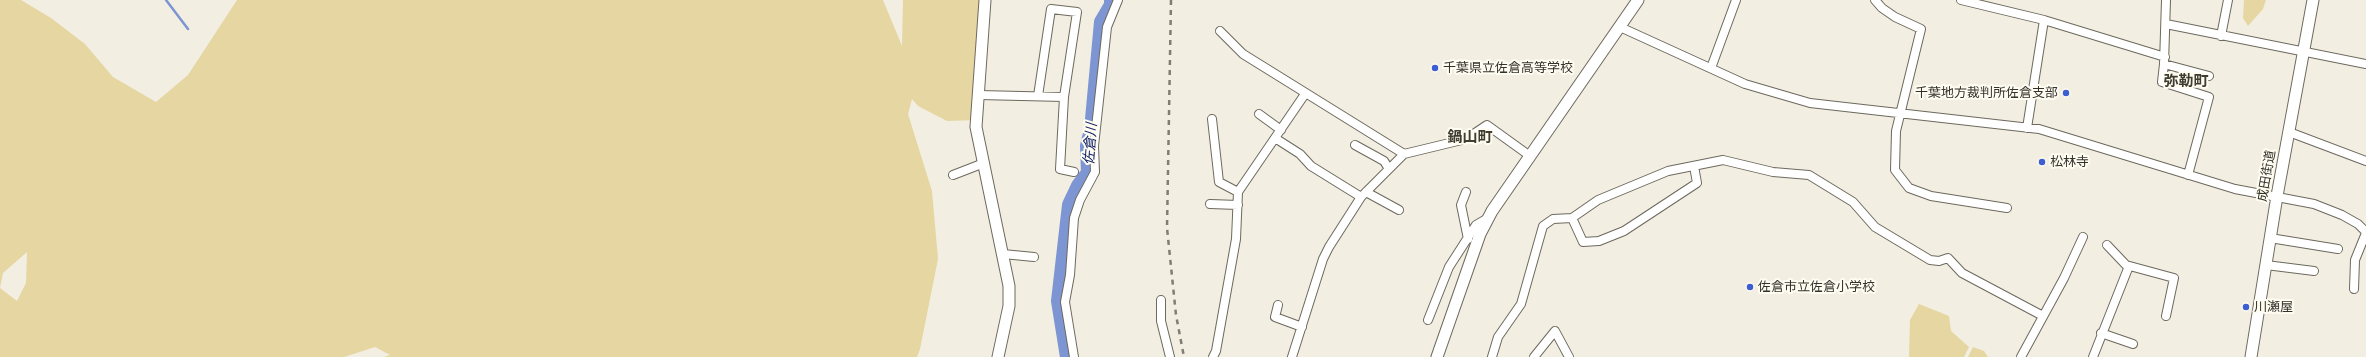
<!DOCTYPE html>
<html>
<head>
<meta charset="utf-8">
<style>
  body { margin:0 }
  canvas { display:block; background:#f2eee1 }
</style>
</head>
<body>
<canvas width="2366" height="357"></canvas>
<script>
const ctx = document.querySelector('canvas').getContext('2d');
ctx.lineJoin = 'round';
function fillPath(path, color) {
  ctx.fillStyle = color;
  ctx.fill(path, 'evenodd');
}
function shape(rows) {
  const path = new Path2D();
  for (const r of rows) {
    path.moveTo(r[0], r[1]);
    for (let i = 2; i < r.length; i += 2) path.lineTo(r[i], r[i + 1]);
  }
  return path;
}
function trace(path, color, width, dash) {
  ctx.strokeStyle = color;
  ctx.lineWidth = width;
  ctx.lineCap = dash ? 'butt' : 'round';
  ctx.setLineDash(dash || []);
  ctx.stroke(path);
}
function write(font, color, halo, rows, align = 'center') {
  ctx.font = font + ' "Space Grotesk","Noto Sans JP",sans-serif';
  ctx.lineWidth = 4;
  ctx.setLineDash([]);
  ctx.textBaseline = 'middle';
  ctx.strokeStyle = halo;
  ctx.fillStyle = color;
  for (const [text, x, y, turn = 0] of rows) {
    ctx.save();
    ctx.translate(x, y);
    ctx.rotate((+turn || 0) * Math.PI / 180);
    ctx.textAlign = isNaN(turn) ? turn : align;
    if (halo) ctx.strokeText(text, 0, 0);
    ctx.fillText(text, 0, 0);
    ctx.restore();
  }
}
fillPath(shape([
  [0,0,21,0,51,18,85,44,113,77,156,102,188,75,237,0,883,0,902,46,903,0,986,0,978,120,947,121,918,106,912,99,908,114,932,191,938,259,920,349,917,357,384,357,390,355,375,347,344,357,0,357],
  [27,252,26,283,17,301,0,288,3,273],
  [2244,0,2266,0,2263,9,2248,26,2243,18],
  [1919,304,1949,316,1951,331,1969,347,1964,357,1909,357,1910,320],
  [1973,347,1984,351,1988,357,1968,357]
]), '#e5d6a2');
trace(shape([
  [166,0,188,29]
]), '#7d95d2', 2.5);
trace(shape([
  [1068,357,1059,301,1070,205,1079,186,1089,173,1088,146,1092,130,1102,22,1112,5,1112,0]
]), '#7d95d2', 16);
const street = shape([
  [1875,0,1882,8,1895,17,1921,29,1896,131,1895,170,1909,188,1931,196,2007,208],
  [1961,0,2044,20,2027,128],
  [2166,0,2164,64,2209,76],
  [2044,20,2165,57],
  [2166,24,2366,64],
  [1620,27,1745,84,1810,103,2039,129,2235,189,2314,204,2342,215,2358,224,2366,232],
  [1220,31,1243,54,1404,154],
  [2221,36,2228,0],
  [2164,64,2162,82,2209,97,2188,175],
  [1711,68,1736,0],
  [979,95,1064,97,1060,169,1074,172],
  [1038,96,1051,9,1077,12,1064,97],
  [1259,114,1281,130],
  [1212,119,1219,182,1238,192],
  [2289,132,2366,161],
  [1275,138,1300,154,1311,166,1361,197],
  [1355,145,1384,161,1389,169],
  [953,175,984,163],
  [1366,192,1399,210],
  [1466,192,1461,205,1468,239],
  [1210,204,1238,205],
  [1572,218,1598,200,1668,171,1723,160,1773,172,1809,175,1853,202,1875,227,1930,260,1939,261,1948,258,1962,273,2043,316],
  [2270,238,2338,249],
  [2107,245,2126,265,2174,278,2166,316],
  [1003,254,1034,257],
  [2266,265,2314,271],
  [2354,289,2355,260,2366,233],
  [1161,300,1161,321,1170,357],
  [1278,305,1275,317,1302,327],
  [1428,320,1449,267,1476,225,1488,218],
  [2101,333,2133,344],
  [1074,357,1065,302,1070,275,1074,218,1080,200,1095,172,1094,146,1107,27,1118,0],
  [1213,357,1216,351,1236,239,1238,192,1305,94],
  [1292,357,1323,259,1329,247,1361,197,1404,154,1466,139,1487,125,1530,156],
  [1492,357,1498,337,1521,304,1543,226,1553,219,1572,218,1583,242,1599,241,1624,231,1697,183,1694,166],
  [1534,357,1555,331,1569,357],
  [2021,357,2064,278,2083,237],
  [2093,357,2129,266]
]);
const secondary = shape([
  [985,0,976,127,1009,286,1009,306,998,357],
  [1437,357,1480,234,1492,211,1638,0],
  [2251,357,2277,196,2313,0]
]);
trace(street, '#6d695e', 10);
trace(secondary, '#6d695e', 13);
trace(street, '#fff', 8);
trace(secondary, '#fff', 11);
trace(shape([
  [1171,0,1167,228,1176,315,1184,357]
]), '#807d75', 2.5, [5, 5]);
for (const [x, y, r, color] of [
  [1435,68,4,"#3c5ed0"],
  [2066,93,4,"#3c5ed0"],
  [2042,162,4,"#3c5ed0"],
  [1750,287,4,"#3c5ed0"],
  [2246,307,4,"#3c5ed0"]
]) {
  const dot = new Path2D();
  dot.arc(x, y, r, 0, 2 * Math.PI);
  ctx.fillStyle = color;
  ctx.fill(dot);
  trace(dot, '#fffcf1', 1.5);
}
write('13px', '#33322d', '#fffcf1', [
  ["千葉県立佐倉高等学校",1443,68],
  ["千葉地方裁判所佐倉支部",2058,93,"right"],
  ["松林寺",2050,162],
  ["佐倉市立佐倉小学校",1758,287],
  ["川瀬屋",2254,307]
], 'left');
write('13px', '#33322d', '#fffcf1', [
  ["成田街道",2267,176,-80]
]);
write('italic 14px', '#0f2066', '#fffcf1', [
  ["佐倉川",1091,144,-86]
]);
write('bold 15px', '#3f3c31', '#fffcf1', [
  ["弥勒町",2186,82],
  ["鍋山町",1470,138]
]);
</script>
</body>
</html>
